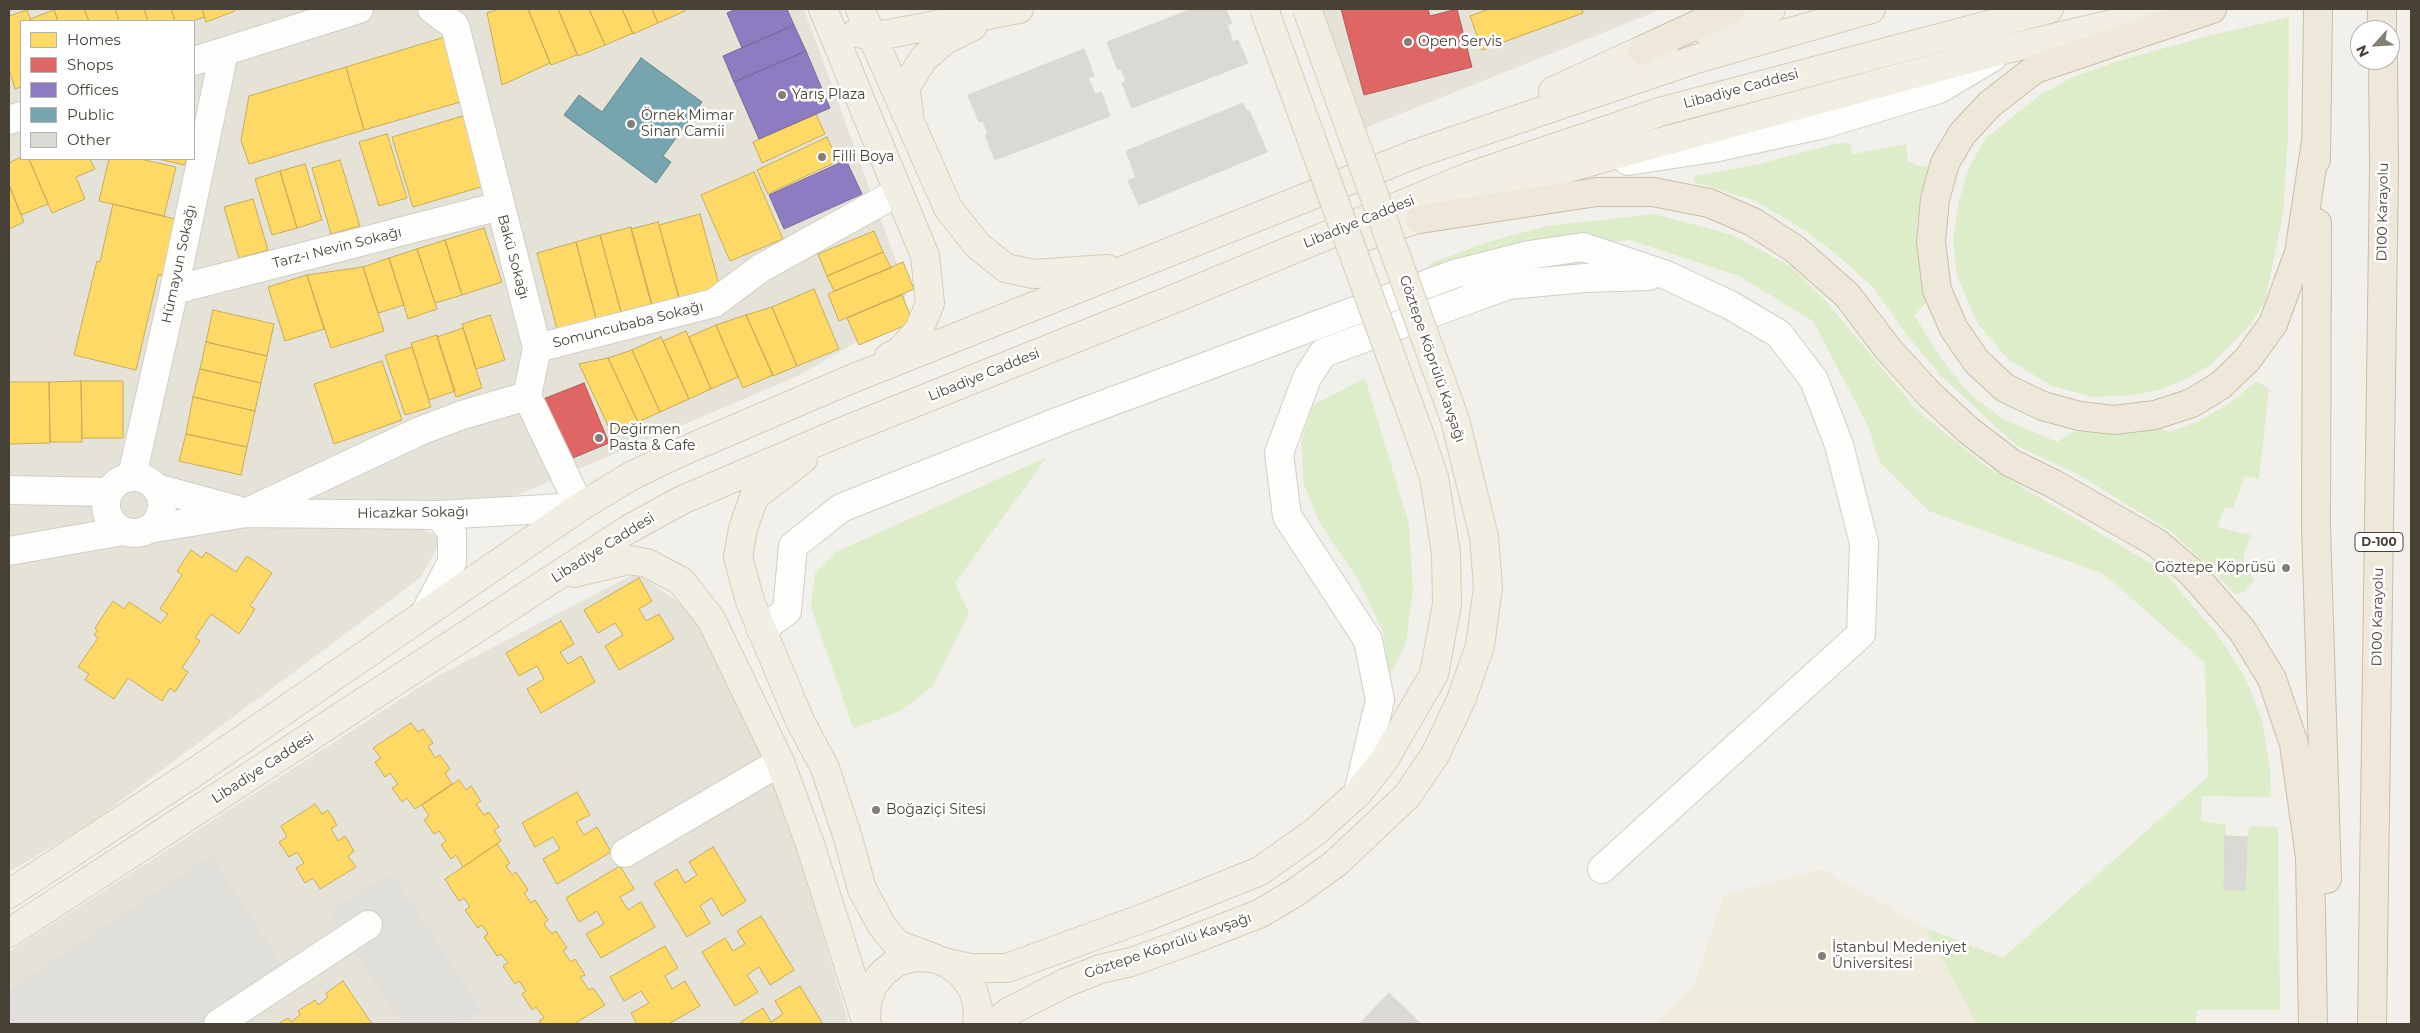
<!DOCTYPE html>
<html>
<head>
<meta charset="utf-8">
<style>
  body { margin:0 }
  #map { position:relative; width:2420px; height:1033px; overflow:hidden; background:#f1f0eb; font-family:Montserrat,sans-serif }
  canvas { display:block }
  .frame { position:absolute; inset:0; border:10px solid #484236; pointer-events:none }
  .legend { position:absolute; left:20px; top:20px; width:175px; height:140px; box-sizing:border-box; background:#fff; border:1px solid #b6b3af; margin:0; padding:6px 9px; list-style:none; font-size:15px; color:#484236 }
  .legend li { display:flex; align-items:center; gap:10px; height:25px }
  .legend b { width:25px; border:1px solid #b6b3af }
  .north { position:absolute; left:2350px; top:20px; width:50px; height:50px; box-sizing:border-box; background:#fff; border:1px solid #b6b3af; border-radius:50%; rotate:244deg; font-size:14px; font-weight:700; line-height:20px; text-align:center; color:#484236 }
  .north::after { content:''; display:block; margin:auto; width:18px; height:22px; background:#837f75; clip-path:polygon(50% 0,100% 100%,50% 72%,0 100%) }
</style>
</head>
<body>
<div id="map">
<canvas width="2420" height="1033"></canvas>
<div class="frame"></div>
<ul class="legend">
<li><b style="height:14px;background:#ffd966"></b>Homes</li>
<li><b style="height:14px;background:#e06666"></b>Shops</li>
<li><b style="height:14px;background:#8e7cc3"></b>Offices</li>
<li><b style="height:14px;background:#76a5af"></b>Public</li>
<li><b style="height:14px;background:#dbd9d3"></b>Other</li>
</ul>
<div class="north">N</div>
</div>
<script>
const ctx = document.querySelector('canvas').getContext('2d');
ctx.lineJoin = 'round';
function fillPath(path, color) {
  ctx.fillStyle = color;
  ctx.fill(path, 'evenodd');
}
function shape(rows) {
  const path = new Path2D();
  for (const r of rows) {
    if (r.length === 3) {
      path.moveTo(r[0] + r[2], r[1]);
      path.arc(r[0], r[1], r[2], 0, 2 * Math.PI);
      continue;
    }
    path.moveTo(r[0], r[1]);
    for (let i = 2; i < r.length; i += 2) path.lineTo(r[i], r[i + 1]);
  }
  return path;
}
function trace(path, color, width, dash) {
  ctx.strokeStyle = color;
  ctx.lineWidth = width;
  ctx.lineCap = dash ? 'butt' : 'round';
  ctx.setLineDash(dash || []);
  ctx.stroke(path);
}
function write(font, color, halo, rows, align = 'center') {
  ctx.font = font + ' Montserrat,sans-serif';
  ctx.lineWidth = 5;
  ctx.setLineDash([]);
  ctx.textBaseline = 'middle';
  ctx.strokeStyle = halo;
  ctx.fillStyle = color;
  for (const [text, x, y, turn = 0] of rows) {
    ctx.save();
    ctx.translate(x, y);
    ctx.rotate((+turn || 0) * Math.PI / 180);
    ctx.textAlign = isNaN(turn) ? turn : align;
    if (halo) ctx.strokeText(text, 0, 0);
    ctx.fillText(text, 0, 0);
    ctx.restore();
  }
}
fillPath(shape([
  [9,9,804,9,907,291,901,316,798,376,522,493,406,523,443,538,420,578,88,825,9,872],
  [21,21,194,21,194,159,21,159],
  [1321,9,1662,9,1365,128],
  [636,573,697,614,774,770,849,1024,9,1024,9,952,432,679]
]), '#e5e2d8');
fillPath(shape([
  [1821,869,1926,928,1977,1024,1656,1024,1695,983,1724,895]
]), '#efebdd');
fillPath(shape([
  [2289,17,2288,134,2283,214,2265,301,2251,324,2210,365,2182,381,2159,390,2135,395,2092,397,2050,385,2008,359,1977,323,1957,276,1953,240,1959,201,1968,169,1986,138,2040,95,2073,77,2115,62,2204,37],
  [1850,143,1852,154,1906,144,1908,161,1918,166,1929,167,1916,226,1926,303,1914,315,1941,358,1970,394,2003,419,2057,442,2072,432,2123,434,2161,429,2169,432,2197,422,2227,405,2257,381,2269,389,2259,479,2245,476,2233,509,2225,507,2217,527,2251,535,2243,557,2252,570,2250,574,2255,579,2245,591,2236,595,2206,564,2170,531,2079,475,2017,446,1940,375,1903,330,1873,287,1837,255,1803,229,1753,200,1694,182,1695,176,1759,164,1835,144],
  [1655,214,1732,235,1790,266,1824,299,1916,409,1983,464,2162,570,2218,635,2245,677,2262,720,2270,769,2271,797,2202,796,2201,821,2226,825,2224,890,2245,890,2247,837,2250,826,2278,827,2280,1010,2197,1010,2196,1024,1977,1024,1926,928,2003,958,2203,781,2208,775,2205,663,2104,574,1929,511,1879,461,1868,426,1813,321,1739,276,1630,240,1536,249,1433,276,1428,264,1488,242,1547,226],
  [1365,378,1409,524,1413,591,1406,643,1390,676,1383,632,1357,578,1320,524,1304,485,1301,442,1313,405],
  [1047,457,955,583,969,613,933,686,899,712,853,728,811,607,815,573,836,552]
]), '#ddedca');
fillPath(shape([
  [211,856,295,984,235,1024,9,1024,9,991],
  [391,873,481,1010,460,1024,402,1024,329,913]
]), '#e0dfda');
const homes = shape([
  [54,9,84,9,89,21,58,21,54,9],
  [84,9,115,9,119,21,89,21,84,9],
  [115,9,144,9,148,21,119,21,115,9],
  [144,9,171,9,175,21,148,21,144,9],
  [171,9,202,9,205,17,192,21,175,21,171,9],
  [202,9,234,9,235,11,206,22,202,9],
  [499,9,528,9,550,63,502,85,487,13,499,9],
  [528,9,558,9,577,55,551,65,528,9],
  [558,9,589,9,605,45,578,56,558,9],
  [589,9,622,9,633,33,605,45,589,9],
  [622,9,652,9,658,23,633,34,622,9],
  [652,9,684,9,685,11,658,23,652,9],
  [1489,9,1582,9,1583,13,1482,50,1470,16,1489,9],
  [27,10,31,21,21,21,21,87,15,89,9,69,9,16,27,10],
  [54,10,58,21,31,21,30,19,54,10],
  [448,36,467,100,364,130,346,67,448,36],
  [346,67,364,130,249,164,241,140,249,96,346,67],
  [816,114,825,134,762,163,753,142,816,114],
  [463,116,484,186,413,207,392,137,463,116],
  [387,134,407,198,379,206,359,142,387,134],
  [827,137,838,161,768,194,757,170,827,137],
  [21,157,29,159,48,204,21,215,9,185,9,163,21,157],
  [29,159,90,159,95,169,76,177,85,199,52,213,29,159],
  [109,159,140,159,176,167,164,216,99,201,109,159],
  [158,159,186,159,185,165,158,159],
  [340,160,360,226,331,234,312,168,340,160],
  [305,164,322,220,297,228,280,171,305,164],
  [280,171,297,228,272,235,255,179,280,171],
  [754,172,783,239,730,261,701,195,754,172],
  [9,185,24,222,9,229,9,185],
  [253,199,268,250,239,258,224,207,253,199],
  [113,204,175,219,164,276,158,275,136,370,74,355,97,261,100,262,113,204],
  [700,214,720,288,679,299,659,225,700,214],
  [658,222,680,300,652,307,631,229,658,222],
  [631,227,652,304,621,312,600,235,631,227],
  [484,228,502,282,462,295,445,240,484,228],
  [874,231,883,252,827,276,818,254,874,231],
  [600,235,622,315,597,322,576,242,600,235],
  [445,240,462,295,435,303,417,249,445,240],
  [576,242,596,319,557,329,537,253,576,242],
  [417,249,437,309,408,319,389,258,417,249],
  [883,252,891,268,834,291,827,276,883,252],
  [389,258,404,305,378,313,363,267,389,258],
  [903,262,914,289,839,321,828,294,903,262],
  [363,267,384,331,331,348,307,275,363,267],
  [307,275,324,329,285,341,268,287,307,275],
  [814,289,839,349,797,366,772,307,814,289],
  [902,295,913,322,859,345,847,318,902,295],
  [772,307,797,366,773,376,746,315,772,307],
  [213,310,274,324,267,356,206,342,213,310],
  [490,315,505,360,476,369,462,324,490,315],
  [746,315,773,375,743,388,716,325,746,315],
  [716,325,738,377,711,389,689,337,716,325],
  [463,328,482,388,456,397,437,337,463,328],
  [686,331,711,389,689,399,663,341,686,331],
  [437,335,455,391,429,400,411,343,437,335],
  [661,337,689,399,660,412,632,350,661,337],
  [206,342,267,356,261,383,200,369,206,342],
  [412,347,431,407,405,415,385,355,412,347],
  [632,350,660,412,638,422,608,358,632,350],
  [608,358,638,422,612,434,579,364,608,358],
  [382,361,402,420,334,444,314,384,382,361],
  [200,369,261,383,255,411,193,397,200,369],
  [81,381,82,442,50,442,49,382,81,381],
  [81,381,123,381,123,438,82,438,81,381],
  [9,382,49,382,50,443,9,444,9,382],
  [193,397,255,411,247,447,186,434,193,397],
  [186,434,247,447,241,475,179,461,186,434],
  [191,550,202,558,206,552,236,572,247,556,272,573,250,606,255,609,239,634,211,614,195,638,200,641,182,668,188,672,175,692,170,688,162,701,128,678,114,699,85,680,89,674,78,667,98,638,94,635,98,630,95,628,113,601,124,609,129,602,161,623,168,614,160,609,182,575,177,571,191,550],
  [639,578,652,601,639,609,646,621,659,614,674,639,619,670,605,646,623,635,615,623,598,633,584,610,639,578],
  [561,621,574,644,560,652,568,664,581,656,595,682,541,713,527,689,544,679,537,666,519,676,506,653,561,621],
  [411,723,418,732,423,729,433,743,428,746,435,758,440,755,450,769,445,773,452,784,415,809,407,798,402,802,392,788,398,784,390,773,385,777,375,762,381,758,373,748,411,723],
  [459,780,466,790,471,786,481,801,476,804,484,815,489,812,499,827,494,830,501,841,463,867,456,855,451,859,441,845,446,841,439,831,434,834,424,820,429,816,422,805,459,780],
  [577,792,590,815,576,822,584,835,597,827,611,852,557,884,543,859,560,849,553,837,535,847,522,823,577,792],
  [315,804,322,814,328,810,337,825,331,829,338,841,345,836,354,851,348,856,356,867,320,889,313,878,305,883,296,868,304,863,297,852,289,857,279,842,287,837,281,826,315,804],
  [497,844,510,863,506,866,512,875,516,872,528,890,524,893,531,903,535,900,548,920,544,924,552,934,556,931,567,948,563,951,571,962,575,959,585,975,580,977,589,990,593,988,605,1005,574,1024,541,1024,539,1021,544,1018,536,1007,532,1010,522,994,526,991,519,981,515,984,503,966,508,963,501,954,497,956,484,937,488,934,482,925,478,928,465,910,470,907,464,898,459,901,445,879,497,844],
  [713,847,746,901,722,916,712,898,700,906,710,923,687,937,654,883,677,869,685,883,697,875,689,862,713,847],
  [620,866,634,889,620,897,628,910,641,902,655,927,601,958,586,934,604,924,597,911,579,922,566,898,620,866],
  [761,916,794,970,770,985,759,967,747,975,758,992,735,1006,702,952,725,938,733,951,745,944,737,931,761,916],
  [665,946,678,968,665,976,672,989,685,981,700,1006,668,1024,637,1024,631,1013,649,1003,641,991,624,1001,610,977,665,946],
  [343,981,372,1024,278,1024,288,1018,291,1022,300,1015,298,1011,315,1000,318,1005,328,997,326,993,343,981],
  [800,986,823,1024,742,1024,741,1022,763,1008,771,1022,783,1014,775,1001,800,986]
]);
fillPath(homes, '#ffd966');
trace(homes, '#c8ac58', 1);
const shops = shape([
  [1341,9,1428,9,1430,16,1457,9,1472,67,1364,95,1341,9],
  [584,383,609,443,568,460,543,399,584,383]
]);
fillPath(shops, '#e06666');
trace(shops, '#b25b58', 1);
const offices = shape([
  [736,9,787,9,794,25,742,48,727,13,736,9],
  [794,25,806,51,734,82,723,56,794,25],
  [806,51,830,108,759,139,734,82,806,51],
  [846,160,862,194,784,229,769,195,846,160]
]);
fillPath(offices, '#8e7cc3');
trace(offices, '#796b99', 1);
const public = shape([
  [641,58,702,102,663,156,671,162,656,183,564,115,579,95,602,112,641,58]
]);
fillPath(public, '#76a5af');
trace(public, '#68878b', 1);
const building = shape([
  [1192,9,1226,9,1232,23,1227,25,1233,42,1238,40,1248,63,1132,108,1122,83,1126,81,1121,69,1118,70,1107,42,1192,9],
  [1084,49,1094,76,1088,78,1095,94,1101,92,1110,116,995,160,985,135,988,134,983,121,979,122,968,95,1084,49],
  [1243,103,1246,111,1249,110,1267,152,1139,205,1128,181,1136,177,1126,151,1243,103],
  [2225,836,2247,837,2245,890,2224,890,2225,836],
  [1389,993,1421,1024,1359,1024,1389,993]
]);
fillPath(building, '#dbd9d3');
trace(building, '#dad7d0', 1);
const minor = shape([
  [194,61,359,9],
  [9,120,21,116],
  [1628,161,1713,148,1824,124,1939,89,1993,57],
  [174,290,500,206],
  [537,348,714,303,761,268,898,192],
  [132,476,174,290,224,52],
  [134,505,28],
  [156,488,237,510],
  [9,490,109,492],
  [252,510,420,431,462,415,527,396],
  [149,529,246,513,439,515,580,507,527,396,537,348,455,26,432,9],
  [9,551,123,531],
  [425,613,452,562,452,533,439,515],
  [761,630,787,611,793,546,841,508,1062,420,1454,274,1529,255,1583,247,1666,275,1730,305,1779,334,1814,380,1839,445,1864,543,1861,634,1602,869],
  [1358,793,1380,700,1368,640,1287,516,1279,453,1307,378,1323,353,1508,285,1585,278,1649,276],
  [625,853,780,762],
  [218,1024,368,925]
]);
const major = shape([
  [823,9,925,256,930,303,919,330,901,350,889,357],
  [860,9,948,208,978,246,1006,268,1033,274,1107,269],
  [1706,30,1771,9],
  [856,33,873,36,894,33,1019,9],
  [1553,91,1642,50,1665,43],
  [909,113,905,88,924,58,945,40,973,26],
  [1367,236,1558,171,1635,149,2003,50,2174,9],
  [803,459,754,497,743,529,738,557,750,601,800,721,825,768,848,838,862,889,882,926,897,944,947,963,962,974,973,990,978,1008,977,1024],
  [574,573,629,560,647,563,681,581,711,619,780,762,810,844,867,1024],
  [9,894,198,770,580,507,631,476,681,452,849,380,1415,154,1696,59,1871,9],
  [9,933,629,529,682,500,834,435,1176,298,1468,177,1663,111,2049,9],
  [947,963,970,968,1007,968,1146,917,1260,871,1315,832,1358,793,1384,760,1434,674,1447,604,1446,553,1434,477,1419,433],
  [866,1018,867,1001,873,985,884,972,897,962,914,957,931,958],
  [993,1024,1010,1011,1065,983,1100,969,1131,962,1184,943,1259,914,1296,892,1336,863,1407,796,1435,755,1461,700,1480,646,1488,587,1484,537,1455,420]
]);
const highway = shape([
  [2212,9,2035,69,1990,104,1962,134,1945,163,1935,199,1931,242,1937,290,1954,329,1977,362,2005,388,2043,406,2079,416,2114,420,2155,415,2192,403,2221,385,2247,360,2273,324,2299,253,2316,141],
  [2382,9,2382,30],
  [1642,50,1731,9],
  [2316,160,2318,9],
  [1420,219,1597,192,1653,192,1709,203,1753,222,1795,249,1847,295,1888,349,1929,394,1968,430,2011,463,2054,484,2157,543,2191,572,2242,630,2272,679,2294,744,2310,857,2313,1024],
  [2317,223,2316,527,2327,879],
  [2372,1024,2384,168,2383,60]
]);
trace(minor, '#cfcec8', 30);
trace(major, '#d4cdb8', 30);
trace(highway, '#c9bea5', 30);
trace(minor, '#fdfdfc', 28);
trace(major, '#f1eee4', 28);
trace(highway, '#ede8d9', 28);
const majorBridge = shape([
  [1264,9,1419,433],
  [1307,9,1455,420]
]);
trace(majorBridge, '#d4cdb8', 30, []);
trace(majorBridge, '#f1eee4', 28);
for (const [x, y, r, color] of [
  [1408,42,5,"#837f75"],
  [782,95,5,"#837f75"],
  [631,124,5,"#837f75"],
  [822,157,5,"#837f75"],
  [599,438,5,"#837f75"],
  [2286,568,5,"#837f75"],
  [876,810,5,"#837f75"],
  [1822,956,5,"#837f75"]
]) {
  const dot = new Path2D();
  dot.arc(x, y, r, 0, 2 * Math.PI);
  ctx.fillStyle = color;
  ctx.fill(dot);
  trace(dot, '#fff', 2);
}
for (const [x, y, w] of [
  [2379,542,48]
]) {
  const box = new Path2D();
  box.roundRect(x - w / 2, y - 9.5, w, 19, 4);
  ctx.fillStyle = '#fff';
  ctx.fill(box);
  trace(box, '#484236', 1);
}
write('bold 12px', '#484236', null, [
  ["D-100",2379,542]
]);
write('14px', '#484236', '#fff', [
  ["Open Servis",1418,42],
  ["Yarış Plaza",792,95],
  ["Örnek Mimar",641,116],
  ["Sinan Camii",641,132],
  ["Filli Boya",832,157],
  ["Değirmen",609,430],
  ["Pasta & Cafe",609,446],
  ["Göztepe Köprüsü",2276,568,"right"],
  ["Boğaziçi Sitesi",886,810],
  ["İstanbul Medeniyet",1832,948],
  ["Üniversitesi",1832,964]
], 'left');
write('14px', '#484236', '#fff', [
  ["Libadiye Caddesi",1741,89,-15],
  ["D100 Karayolu",2383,212,-89],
  ["Libadiye Caddesi",1359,222,-22],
  ["Tarz-ı Nevin Sokağı",337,248,-14],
  ["Bakü Sokağı",513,257,75],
  ["Hümayun Sokağı",179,264,-78],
  ["Somuncubaba Sokağı",628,325,-14],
  ["Göztepe Köprülü Kavşağı",1432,359,71],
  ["Libadiye Caddesi",984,375,-22],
  ["Hicazkar Sokağı",413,513,-1],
  ["Libadiye Caddesi",603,548,-32],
  ["D100 Karayolu",2378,617,-89],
  ["Libadiye Caddesi",263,768,-33],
  ["Göztepe Köprülü Kavşağı",1168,946,-19]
]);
</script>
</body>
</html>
